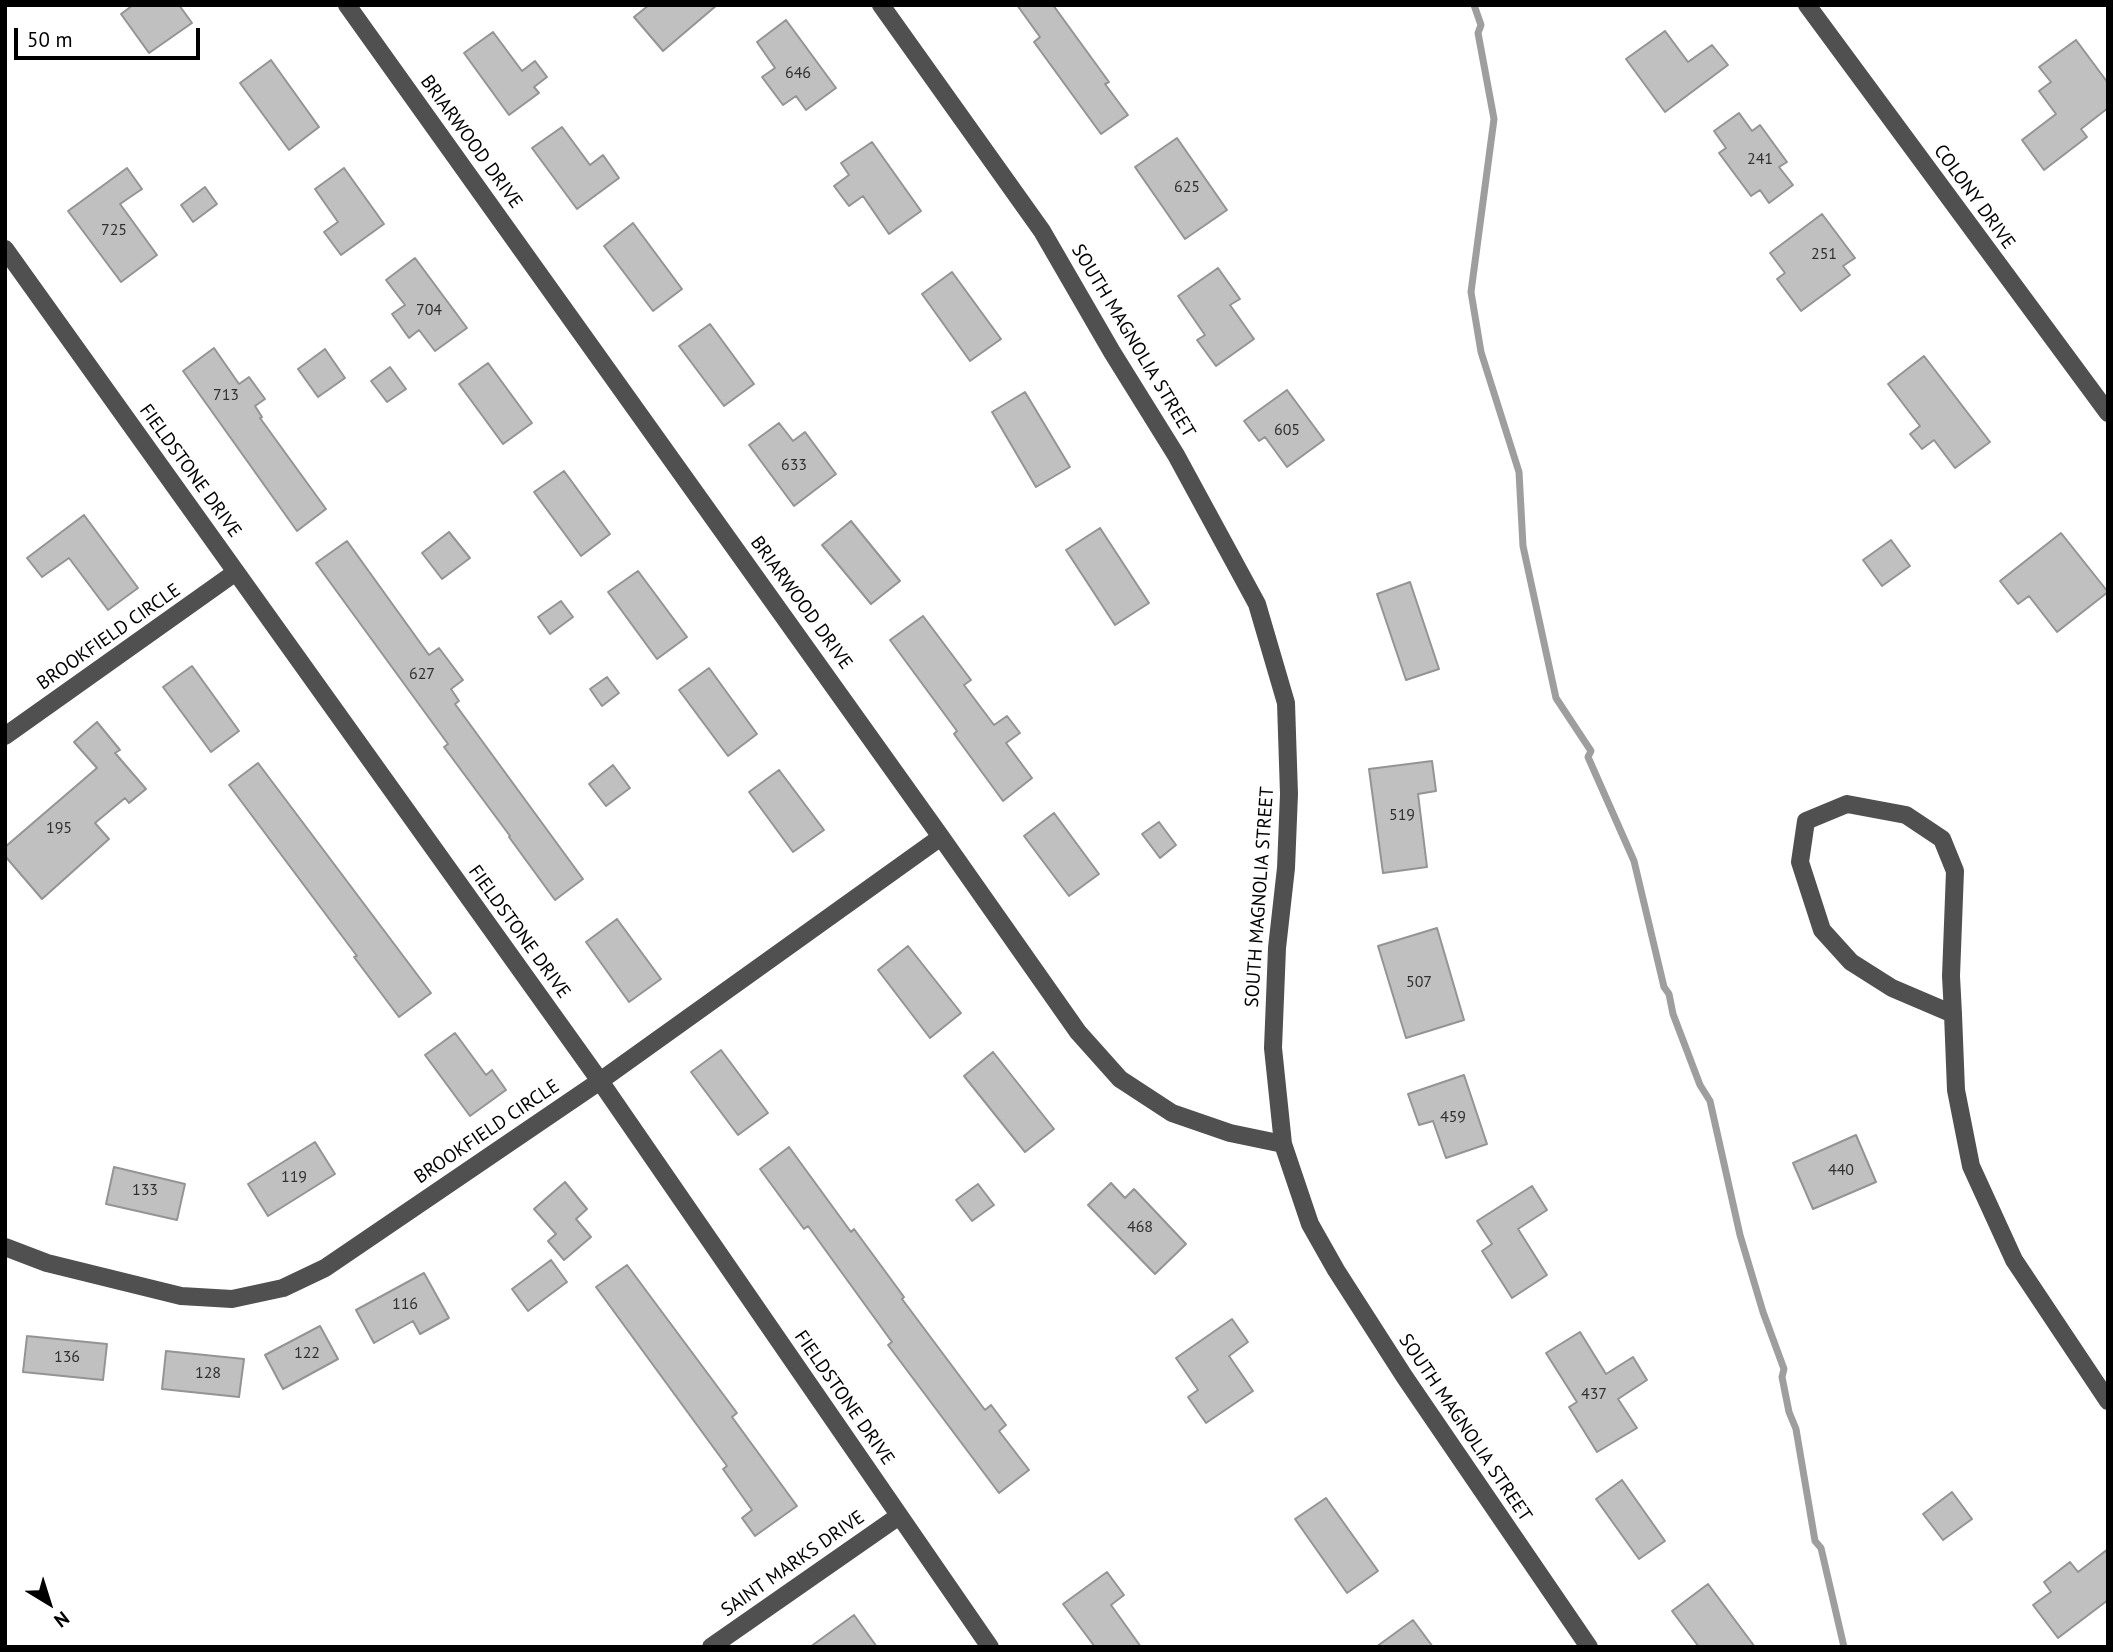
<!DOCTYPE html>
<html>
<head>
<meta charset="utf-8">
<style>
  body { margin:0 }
  #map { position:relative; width:2113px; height:1652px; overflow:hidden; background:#fff; font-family:"PT Sans",sans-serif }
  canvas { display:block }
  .frame { position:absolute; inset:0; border:7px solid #000; pointer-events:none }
  .north { position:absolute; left:14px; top:1568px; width:70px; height:70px; -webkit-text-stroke:5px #fff; paint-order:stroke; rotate:142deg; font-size:19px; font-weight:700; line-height:28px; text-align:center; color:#000 }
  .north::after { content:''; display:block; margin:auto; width:24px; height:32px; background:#000; clip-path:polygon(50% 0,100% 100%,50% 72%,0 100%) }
  .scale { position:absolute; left:14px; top:28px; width:186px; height:32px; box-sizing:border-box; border:4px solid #000; border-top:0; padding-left:9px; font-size:21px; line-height:24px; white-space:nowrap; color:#000; -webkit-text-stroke:5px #fff; paint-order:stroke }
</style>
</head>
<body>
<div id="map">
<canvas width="2113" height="1652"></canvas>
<div class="frame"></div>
<div class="north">N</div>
<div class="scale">50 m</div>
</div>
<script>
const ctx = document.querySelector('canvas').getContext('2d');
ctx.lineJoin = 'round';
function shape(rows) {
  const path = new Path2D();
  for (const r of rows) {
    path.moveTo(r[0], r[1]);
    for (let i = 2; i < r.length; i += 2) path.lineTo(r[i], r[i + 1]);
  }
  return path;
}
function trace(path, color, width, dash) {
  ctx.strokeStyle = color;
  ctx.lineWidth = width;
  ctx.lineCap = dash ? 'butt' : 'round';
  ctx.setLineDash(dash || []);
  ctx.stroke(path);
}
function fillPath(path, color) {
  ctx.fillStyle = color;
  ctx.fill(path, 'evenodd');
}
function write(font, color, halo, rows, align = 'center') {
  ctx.font = font + ' "PT Sans",sans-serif';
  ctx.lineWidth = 5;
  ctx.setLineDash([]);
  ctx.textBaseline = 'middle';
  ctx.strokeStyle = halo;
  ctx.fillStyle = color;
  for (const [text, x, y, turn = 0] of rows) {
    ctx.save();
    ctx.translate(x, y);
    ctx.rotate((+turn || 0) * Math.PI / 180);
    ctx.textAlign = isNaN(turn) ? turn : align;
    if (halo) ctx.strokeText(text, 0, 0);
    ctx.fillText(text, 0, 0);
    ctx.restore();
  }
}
trace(shape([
  [1474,5,1481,25,1478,33,1494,119,1471,292,1481,352,1519,472,1523,546,1556,698,1591,751,1588,757,1634,861,1664,987,1669,994,1673,1014,1700,1085,1710,1101,1740,1235,1763,1312,1784,1369,1782,1377,1789,1412,1796,1429,1815,1541,1821,1548,1844,1647]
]), '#9e9e9e', 7);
const building = shape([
  [133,5,179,5,192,23,149,53,121,14,133,5],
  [649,5,717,5,663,51,634,17,649,5],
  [1017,5,1053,5,1109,82,1105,84,1128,115,1101,134,1034,42,1040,37,1017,5],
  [786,20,836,88,806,110,796,96,783,105,762,77,775,68,757,42,786,20],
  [1665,31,1688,62,1712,45,1728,65,1665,112,1626,59,1665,31],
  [493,32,522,71,535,61,547,77,534,87,539,93,509,115,464,53,493,32],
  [2076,40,2108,83,2108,108,2081,129,2087,137,2044,170,2022,140,2056,114,2039,91,2051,82,2039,67,2076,40],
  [271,60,319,127,289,150,240,83,271,60],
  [1739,113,1752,131,1760,125,1787,162,1779,167,1793,185,1769,203,1760,190,1751,196,1719,153,1726,148,1714,131,1739,113],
  [562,127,590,165,603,155,619,178,577,209,532,148,562,127],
  [1177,138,1227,210,1185,239,1135,167,1177,138],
  [872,142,921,211,889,234,863,196,849,206,834,186,849,175,841,163,872,142],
  [127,168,142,189,120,204,157,255,121,282,68,211,127,168],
  [344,168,384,224,341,255,324,232,338,222,315,189,344,168],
  [205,187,217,204,193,222,181,205,205,187],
  [1822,214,1855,258,1843,266,1850,275,1801,311,1777,279,1785,273,1770,253,1822,214],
  [633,223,682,289,653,311,604,246,633,223],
  [415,258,467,328,435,351,419,330,409,338,392,314,405,305,386,280,415,258],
  [1218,268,1240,299,1230,305,1254,339,1216,366,1197,340,1205,335,1178,296,1218,268],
  [952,272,1001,339,970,361,922,294,952,272],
  [710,324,754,384,724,406,679,346,710,324],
  [214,348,239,384,249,377,265,399,255,406,262,417,260,418,326,509,297,531,183,371,214,348],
  [325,349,345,378,318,397,298,369,325,349],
  [1924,356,1990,442,1955,468,1934,440,1922,449,1910,434,1920,426,1888,384,1924,356],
  [488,363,532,423,503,444,459,384,488,363],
  [390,367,406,389,387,402,371,381,390,367],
  [1287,390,1324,440,1287,467,1265,437,1259,441,1244,421,1287,390],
  [1025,392,1070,467,1036,487,992,412,1025,392],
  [779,423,793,441,805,432,836,474,794,506,749,445,779,423],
  [564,471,610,534,581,556,534,492,564,471],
  [84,515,138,588,108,610,69,558,42,577,27,558,84,515],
  [851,521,900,581,871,604,822,545,851,521],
  [1100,528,1149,603,1115,625,1066,550,1100,528],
  [449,532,470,558,442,579,422,553,449,532],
  [2061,533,2108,592,2057,632,2029,596,2018,604,2000,581,2061,533],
  [1891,540,1910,566,1882,586,1863,560,1891,540],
  [347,541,429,655,439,648,463,680,451,689,459,701,455,704,583,879,555,900,509,837,510,836,444,747,448,744,316,563,347,541],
  [638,571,687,637,657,659,608,592,638,571],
  [1410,582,1439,669,1406,680,1377,594,1410,582],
  [561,601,573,617,550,634,538,617,561,601],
  [923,616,971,680,964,685,994,725,1007,716,1020,733,1006,743,1032,778,1003,801,954,734,957,731,890,640,923,616],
  [192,666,239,731,211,752,163,687,192,666],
  [709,668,757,734,728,756,679,690,709,668],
  [607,677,619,693,602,706,590,689,607,677],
  [97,722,120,750,115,753,146,789,129,803,125,798,95,823,109,839,42,899,5,856,5,847,97,768,74,742,97,722],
  [1432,761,1436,791,1418,794,1427,867,1383,873,1369,769,1432,761],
  [258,763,431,993,399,1017,354,957,357,956,229,785,258,763],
  [613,765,630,788,606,806,589,784,613,765],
  [779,770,824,830,793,852,749,792,779,770],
  [1054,813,1099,874,1069,896,1024,836,1054,813],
  [1159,822,1176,845,1160,858,1142,834,1159,822],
  [617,919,661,979,629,1002,586,942,617,919],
  [1437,928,1464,1020,1406,1038,1378,946,1437,928],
  [908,946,961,1013,930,1038,878,970,908,946],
  [455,1033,486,1075,492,1070,506,1090,470,1116,425,1055,455,1033],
  [721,1050,768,1113,738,1135,691,1072,721,1050],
  [993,1052,1054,1129,1025,1152,964,1076,993,1052],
  [1464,1075,1487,1144,1446,1158,1433,1121,1419,1125,1408,1094,1464,1075],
  [1856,1135,1876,1182,1813,1209,1793,1163,1856,1135],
  [315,1142,335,1174,268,1216,248,1184,315,1142],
  [789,1147,851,1232,854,1229,904,1297,902,1299,985,1410,991,1405,1006,1425,999,1431,1029,1470,999,1493,888,1345,892,1342,808,1226,804,1229,760,1169,789,1147],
  [114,1167,185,1184,177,1220,106,1204,114,1167],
  [565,1182,587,1209,576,1219,591,1237,564,1260,548,1241,556,1234,534,1209,565,1182],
  [1111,1183,1125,1198,1134,1189,1186,1244,1155,1274,1088,1205,1111,1183],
  [978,1184,994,1205,972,1221,956,1200,978,1184],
  [1532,1186,1547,1210,1518,1229,1547,1275,1512,1298,1482,1251,1492,1244,1477,1221,1532,1186],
  [551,1260,567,1282,528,1311,512,1289,551,1260],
  [627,1265,737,1413,732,1417,797,1506,755,1536,742,1518,752,1510,723,1469,727,1466,596,1287,627,1265],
  [424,1273,449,1318,420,1334,413,1321,374,1343,356,1310,424,1273],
  [1232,1319,1248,1342,1229,1356,1253,1391,1206,1423,1188,1397,1198,1390,1176,1358,1232,1319],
  [320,1326,338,1359,283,1389,265,1355,320,1326],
  [1580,1332,1606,1374,1633,1357,1647,1380,1618,1399,1637,1428,1597,1452,1569,1407,1577,1402,1546,1353,1580,1332],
  [27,1336,107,1344,103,1380,23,1372,27,1336],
  [166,1351,244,1359,239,1397,162,1389,166,1351],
  [1622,1480,1665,1541,1639,1559,1596,1499,1622,1480],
  [1952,1492,1972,1519,1943,1540,1923,1514,1952,1492],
  [1326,1498,1378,1571,1347,1593,1295,1519,1326,1498],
  [2108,1549,2108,1600,2058,1638,2033,1605,2051,1592,2044,1582,2070,1562,2078,1572,2108,1549],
  [1107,1572,1124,1595,1111,1605,1141,1647,1095,1647,1063,1604,1107,1572],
  [1708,1584,1755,1647,1699,1647,1672,1611,1708,1584],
  [854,1615,877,1647,810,1647,854,1615],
  [1413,1620,1433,1647,1376,1647,1413,1620]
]);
fillPath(building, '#c0c0c0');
trace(building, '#949494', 2);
trace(shape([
  [347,5,941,837,1078,1032,1120,1079,1172,1113,1230,1133,1283,1144],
  [881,5,1042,231,1112,352,1176,455,1257,604,1286,703,1289,794,1286,868,1277,948,1273,1048,1283,1144,1310,1224,1336,1270,1404,1376,1589,1647],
  [1807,5,2108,413],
  [5,249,600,1081,990,1647],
  [5,736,236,572],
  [1847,804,1906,815,1942,839,1955,871,1951,976,1953,1014,1892,988,1851,962,1822,930,1800,862,1806,821,1847,804],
  [1953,1014,1956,1090,1971,1166,2014,1260,2108,1401],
  [5,1247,47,1263,181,1296,232,1299,283,1288,325,1268,600,1081,941,837],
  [711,1647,899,1516]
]), '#505050', 18);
write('16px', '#303030', null, [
  ["646",798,73],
  ["241",1760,159],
  ["625",1187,187],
  ["725",114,230],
  ["251",1824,254],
  ["704",429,310],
  ["713",226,395],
  ["605",1287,430],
  ["633",794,465],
  ["627",422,674],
  ["519",1402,815],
  ["195",59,828],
  ["507",1419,982],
  ["459",1453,1117],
  ["440",1841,1170],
  ["119",294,1177],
  ["133",145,1190],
  ["468",1140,1227],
  ["116",405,1304],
  ["122",307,1353],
  ["136",67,1357],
  ["128",208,1373],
  ["437",1594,1394]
]);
write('19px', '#000', '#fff', [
  ["BRIARWOOD DRIVE",471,142,54],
  ["COLONY DRIVE",1974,197,54],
  ["SOUTH MAGNOLIA STREET",1133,341,59],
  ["FIELDSTONE DRIVE",190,471,54],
  ["BRIARWOOD DRIVE",801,603,54],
  ["BROOKFIELD CIRCLE",109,637,-35],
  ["SOUTH MAGNOLIA STREET",1260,897,-86],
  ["FIELDSTONE DRIVE",519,932,54],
  ["BROOKFIELD CIRCLE",487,1132,-34],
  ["FIELDSTONE DRIVE",844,1398,55],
  ["SOUTH MAGNOLIA STREET",1465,1428,56],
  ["SAINT MARKS DRIVE",793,1564,-35]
]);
</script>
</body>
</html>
